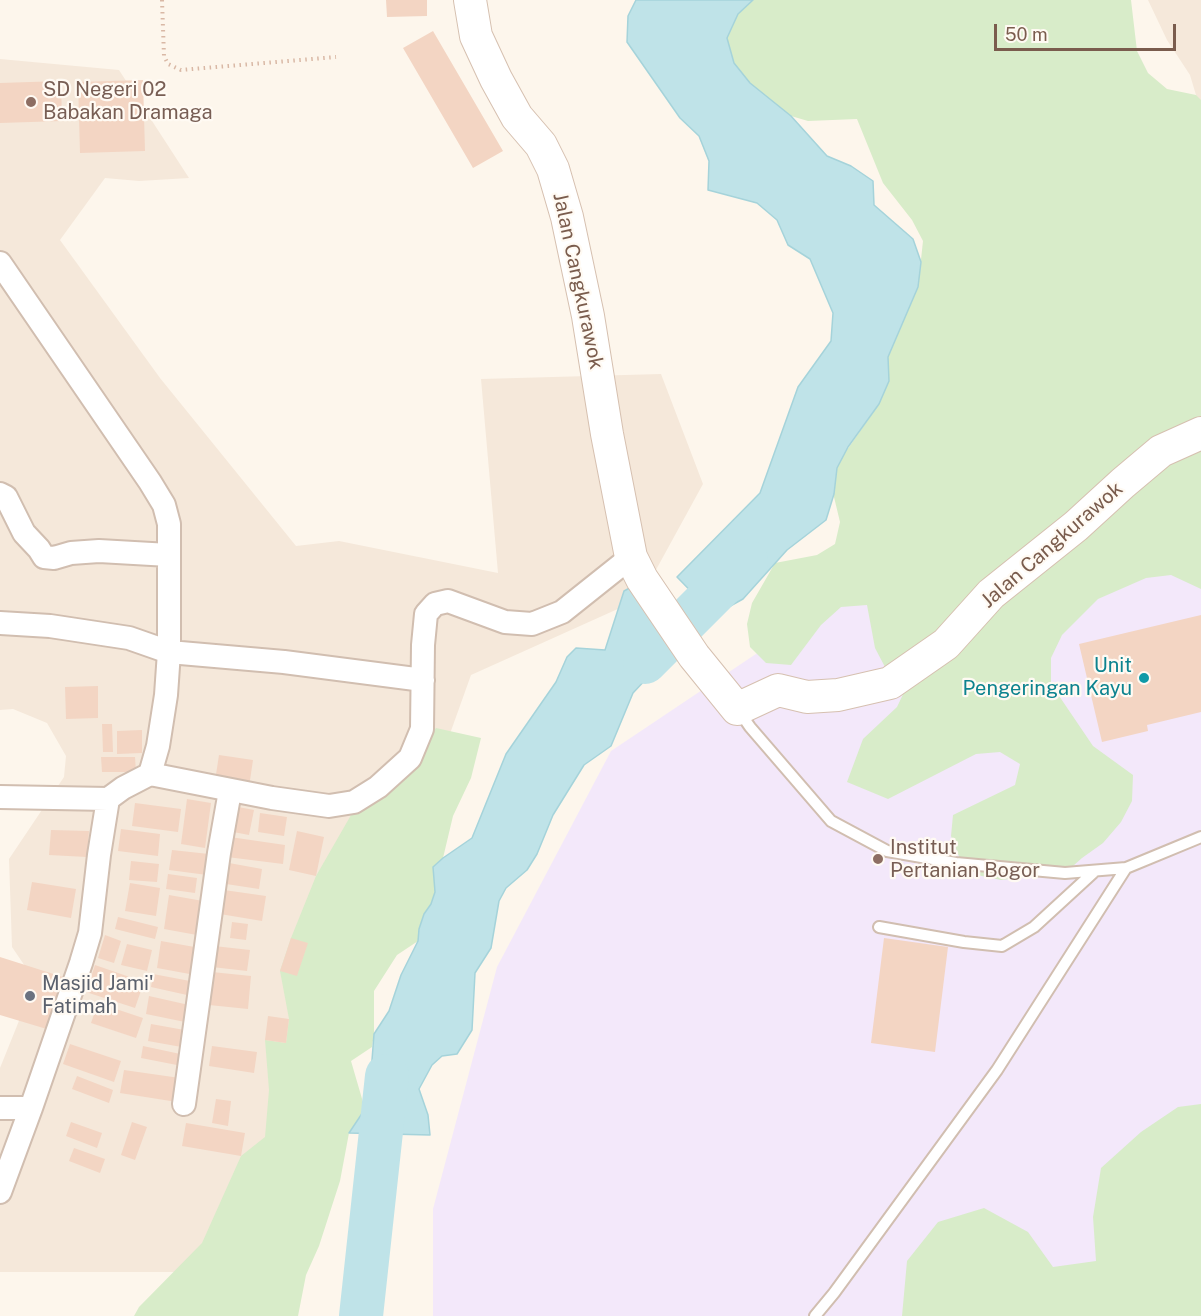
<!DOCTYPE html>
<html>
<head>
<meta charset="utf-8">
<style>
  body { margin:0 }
  #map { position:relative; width:1201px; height:1316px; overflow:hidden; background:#fdf6ec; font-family:"Public Sans",sans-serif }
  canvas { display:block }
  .scale { position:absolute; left:994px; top:24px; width:182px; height:27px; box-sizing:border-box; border:3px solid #7a5c4d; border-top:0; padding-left:8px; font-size:18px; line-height:21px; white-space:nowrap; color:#7a5c4d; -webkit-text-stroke:4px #fffaf3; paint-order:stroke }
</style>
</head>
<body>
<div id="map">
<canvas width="1201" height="1316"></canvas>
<div class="scale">50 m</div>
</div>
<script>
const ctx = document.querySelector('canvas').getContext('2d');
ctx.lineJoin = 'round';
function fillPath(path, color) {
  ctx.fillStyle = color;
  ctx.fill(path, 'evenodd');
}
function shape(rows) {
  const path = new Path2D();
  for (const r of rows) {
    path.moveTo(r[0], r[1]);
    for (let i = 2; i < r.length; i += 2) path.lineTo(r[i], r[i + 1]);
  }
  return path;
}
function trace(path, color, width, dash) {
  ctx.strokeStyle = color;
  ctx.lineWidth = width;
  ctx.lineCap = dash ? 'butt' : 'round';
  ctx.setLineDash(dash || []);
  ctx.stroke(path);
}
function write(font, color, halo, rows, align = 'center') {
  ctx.font = font + ' "Public Sans",sans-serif';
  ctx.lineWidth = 4.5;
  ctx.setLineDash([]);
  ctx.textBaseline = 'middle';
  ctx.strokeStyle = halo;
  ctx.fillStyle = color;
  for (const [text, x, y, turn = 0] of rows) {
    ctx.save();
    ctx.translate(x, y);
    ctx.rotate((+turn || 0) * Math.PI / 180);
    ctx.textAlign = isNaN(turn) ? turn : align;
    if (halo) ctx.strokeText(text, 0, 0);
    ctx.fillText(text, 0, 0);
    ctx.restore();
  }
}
fillPath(shape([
  [1148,0,1201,0,1201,137,1196,95,1190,75,1167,40],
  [0,59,119,70,189,178,139,181,105,178,60,240,160,378,296,546,339,541,498,573,481,379,661,374,703,484,640,599,471,675,432,784,310,1042,208,1266,175,1272,0,1272,0,1068,35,981,12,947,9,859,64,777,66,756,47,723,13,709,0,710]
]), '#f5e8da');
fillPath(shape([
  [1201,356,1201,1316,433,1316,433,1209,497,967,611,751]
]), '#f3e8fa');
fillPath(shape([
  [753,0,1131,0,1137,51,1148,73,1167,89,1196,95,1201,100,1201,589,1171,575,1146,578,1098,599,1062,635,1051,658,1051,684,1093,746,1133,775,1132,801,1121,822,1103,843,1082,858,1065,873,1053,874,1001,880,977,875,960,859,951,836,953,815,1015,785,1020,764,1000,752,976,754,888,799,847,782,863,739,897,707,906,688,890,683,885,667,875,648,867,605,841,607,821,625,791,665,766,663,750,647,747,624,752,603,775,563,817,555,835,544,840,522,828,472,849,447,879,404,879,337,918,287,923,241,912,220,883,183,857,119,808,121,791,116,735,76,727,38,738,14],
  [436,728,481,738,471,778,453,816,443,858,433,867,435,892,431,904,424,914,419,929,418,941,397,955,374,991,374,1034,372,1047,351,1061,365,1109,349,1133,340,1181,319,1246,306,1275,298,1316,134,1316,139,1307,202,1243,241,1156,265,1137,269,1090,265,1040,286,1043,289,1019,280,971,291,938,316,876,370,782,403,769],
  [1201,1104,1201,1316,902,1316,907,1261,938,1222,984,1208,1028,1232,1053,1267,1096,1261,1093,1217,1101,1168,1141,1132,1178,1107]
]), '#d8ecc9');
const water = shape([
  [636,0,753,0,738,14,727,38,734,63,750,83,791,116,827,156,851,166,873,181,874,205,913,239,921,262,918,287,888,357,889,381,879,404,848,447,837,468,834,494,826,520,787,550,743,599,714,615,677,577,760,493,798,387,831,341,833,313,810,259,788,245,777,220,757,203,708,190,709,161,699,136,680,118,627,42,628,16,636,0],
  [641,582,679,644,633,693,611,746,584,765,553,815,537,854,527,870,506,888,499,901,491,948,475,973,472,1030,457,1054,442,1056,432,1065,419,1089,428,1115,430,1135,349,1133,365,1109,367,1097,365,1085,371,1073,374,1034,389,1011,401,975,418,941,419,929,424,914,431,904,435,892,433,867,443,858,472,838,506,754,556,682,567,657,576,648,605,650,624,591,641,582]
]);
fillPath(water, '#bfe3e8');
trace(water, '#a5d3da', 1.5);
trace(shape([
  [645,662,746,561],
  [361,1316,387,1076]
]), '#bfe3e8', 44);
fillPath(shape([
  [386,0,427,0,427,16,387,17],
  [433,31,503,151,473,168,403,48],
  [143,80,145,151,80,153,78,82],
  [61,81,62,121,0,123,0,83],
  [1201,615,1201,712,1147,725,1148,731,1102,742,1079,644],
  [98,686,98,718,66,719,65,687],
  [102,724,112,724,113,752,103,752],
  [142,730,142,753,117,754,117,731],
  [219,755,253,760,249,787,215,781],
  [101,757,135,757,136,772,102,772],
  [187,799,211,803,205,848,181,844],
  [135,803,181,809,178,832,132,826],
  [233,806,254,810,249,835,228,831],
  [260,813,287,817,284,836,258,832],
  [121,829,160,834,158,856,118,851],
  [51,830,89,831,87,857,49,855],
  [297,831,324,837,316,876,289,870],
  [230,837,285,845,283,864,227,857],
  [172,850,209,854,207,875,169,870],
  [131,861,159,864,157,882,129,880],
  [229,863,262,869,259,889,226,884],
  [168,874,197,878,195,893,166,889],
  [32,882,76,889,71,918,27,910],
  [130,883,160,888,156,916,125,911],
  [224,890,266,896,262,921,220,914],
  [169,895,203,901,197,935,164,929],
  [118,917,158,927,155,939,115,929],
  [232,922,248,924,246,940,230,938],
  [105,935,121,941,114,963,98,958],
  [291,938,308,943,297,976,280,971],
  [884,938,948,947,935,1052,871,1043],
  [161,941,200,948,195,975,157,968],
  [127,944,152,950,147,971,121,965],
  [214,946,250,950,247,971,212,967],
  [0,957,66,978,50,1030,0,1015],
  [95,965,144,982,135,1008,86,992],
  [212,972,251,976,248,1009,209,1005],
  [153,974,190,981,187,995,151,987],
  [149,996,189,1005,185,1022,146,1014],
  [98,1003,143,1018,136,1038,91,1023],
  [268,1016,289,1019,286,1043,265,1040],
  [151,1024,190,1031,187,1048,148,1041],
  [70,1044,121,1061,114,1082,63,1064],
  [143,1046,185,1055,182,1066,141,1058],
  [212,1046,257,1052,254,1073,209,1066],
  [124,1070,180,1078,177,1102,120,1093],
  [77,1076,113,1090,109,1103,72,1089],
  [216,1099,231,1101,228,1126,212,1123],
  [71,1122,102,1133,97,1148,66,1136],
  [132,1122,147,1127,135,1160,121,1155],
  [186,1123,245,1133,241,1156,182,1146],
  [74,1148,105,1159,100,1173,69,1161]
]), '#f3d5c3');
const lane = shape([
  [739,711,750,727,831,821,887,851,956,863,1065,873,1126,868,1201,837],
  [879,927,964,942,1002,946,1034,927,1095,871],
  [815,1316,834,1293,997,1070,1126,868]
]);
const street = shape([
  [0,263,150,482,164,505,169,524,169,652,166,695,158,746,150,774,123,788,108,799,99,855,90,933,81,963,31,1108,0,1192],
  [0,494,6,497,24,533,39,549,44,557,54,558,71,553,99,551,169,555],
  [0,623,50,626,129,638,169,652,284,662,423,680],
  [150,774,272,798,329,806,354,802,378,787,410,758,422,729,423,645,426,614,435,604,448,601,505,622,532,624,562,612,631,557],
  [0,797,108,799],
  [184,1104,219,853,230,791],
  [0,1108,31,1108]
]);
const secondary = shape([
  [470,0,476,36,496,79,517,117,541,145,553,169,567,217,588,316,607,434,631,557,642,579,694,656,737,709,778,690,807,697,838,695,890,683,946,644,991,594,1076,526,1123,483,1161,451,1201,433]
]);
trace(lane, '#d1beb0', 14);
trace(street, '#d1beb0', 26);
trace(secondary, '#d6c0b0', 34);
trace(shape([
  [162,0,164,56,168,64,181,70,336,57]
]), '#d9b8a5', 4, [1.5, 4.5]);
trace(lane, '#fff', 10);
trace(street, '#fff', 22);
trace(secondary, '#fff', 32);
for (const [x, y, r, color] of [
  [31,102,6,"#8d6e63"],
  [1144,678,6,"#0f9aa8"],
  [878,859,6,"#8d6e63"],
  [30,996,6,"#6b7280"]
]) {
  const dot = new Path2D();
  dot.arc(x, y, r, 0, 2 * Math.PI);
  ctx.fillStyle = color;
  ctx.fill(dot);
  trace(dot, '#fffaf3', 2);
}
write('20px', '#785e54', '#fffaf3', [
  ["SD Negeri 02",43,90],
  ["Babakan Dramaga",43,113],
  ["Institut",890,848],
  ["Pertanian Bogor",890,871]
], 'left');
write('20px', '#7a5c4d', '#fffaf3', [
  ["Jalan Cangkurawok",578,281,78],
  ["Jalan Cangkurawok",1052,545,-41]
]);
write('20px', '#0d838f', '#fffaf3', [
  ["Unit",1132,666],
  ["Pengeringan Kayu",1132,689]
], 'right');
write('20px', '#5b616d', '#fffaf3', [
  ["Masjid Jami'",42,984],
  ["Fatimah",42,1007]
], 'left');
</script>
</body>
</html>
